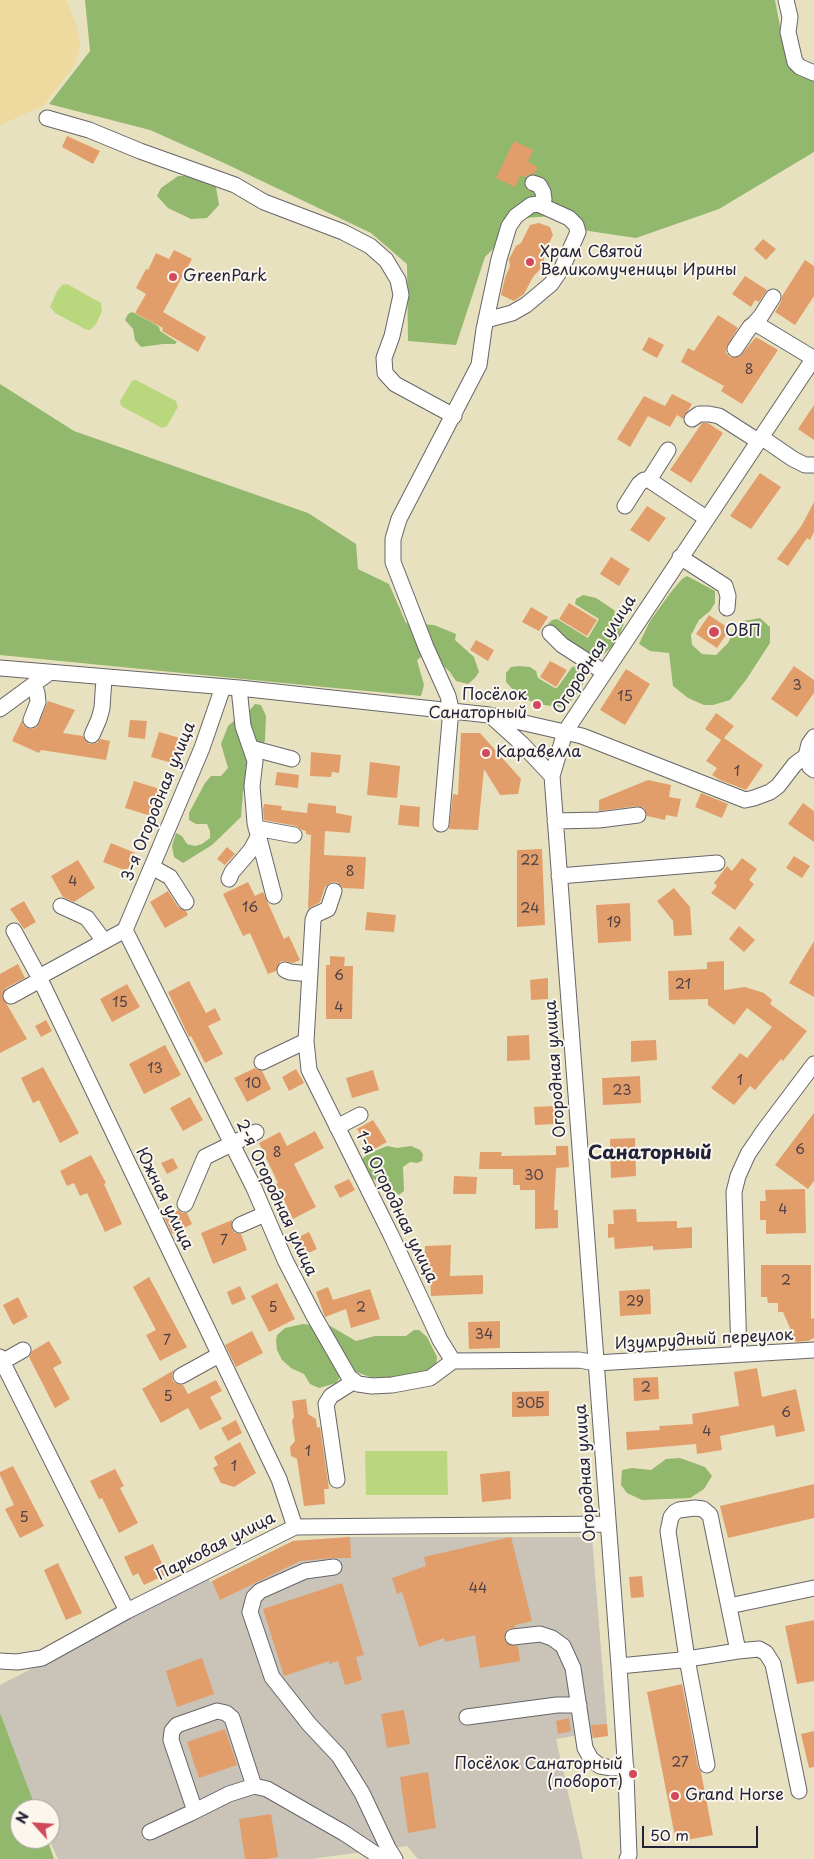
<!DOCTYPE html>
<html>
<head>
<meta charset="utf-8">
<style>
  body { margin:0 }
  #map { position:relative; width:814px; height:1859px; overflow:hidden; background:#e8e1bf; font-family:"Playpen Sans",sans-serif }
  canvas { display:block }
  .north { position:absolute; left:10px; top:1799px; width:50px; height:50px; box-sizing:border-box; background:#fbf7ec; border:1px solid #a4a2a5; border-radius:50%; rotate:296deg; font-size:14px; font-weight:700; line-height:20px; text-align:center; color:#22223b }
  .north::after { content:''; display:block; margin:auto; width:18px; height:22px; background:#d1495b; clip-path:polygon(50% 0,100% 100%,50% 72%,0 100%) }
  .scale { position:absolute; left:642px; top:1826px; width:116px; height:22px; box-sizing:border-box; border:2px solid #22223b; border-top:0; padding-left:6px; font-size:15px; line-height:18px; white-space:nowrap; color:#22223b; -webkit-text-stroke:4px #fbf7ec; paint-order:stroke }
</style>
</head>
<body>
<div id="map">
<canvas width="814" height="1859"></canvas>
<div class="north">N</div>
<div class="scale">50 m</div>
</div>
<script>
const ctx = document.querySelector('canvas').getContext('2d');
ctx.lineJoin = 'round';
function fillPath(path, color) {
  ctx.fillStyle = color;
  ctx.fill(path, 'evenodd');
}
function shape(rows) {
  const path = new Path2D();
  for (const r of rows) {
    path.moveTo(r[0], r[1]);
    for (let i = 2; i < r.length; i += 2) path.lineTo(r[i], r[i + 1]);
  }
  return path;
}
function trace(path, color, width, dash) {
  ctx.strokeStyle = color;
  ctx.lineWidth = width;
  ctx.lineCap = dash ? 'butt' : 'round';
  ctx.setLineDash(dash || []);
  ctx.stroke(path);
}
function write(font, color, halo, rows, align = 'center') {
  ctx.font = font + ' "Playpen Sans",sans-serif';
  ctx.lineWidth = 4;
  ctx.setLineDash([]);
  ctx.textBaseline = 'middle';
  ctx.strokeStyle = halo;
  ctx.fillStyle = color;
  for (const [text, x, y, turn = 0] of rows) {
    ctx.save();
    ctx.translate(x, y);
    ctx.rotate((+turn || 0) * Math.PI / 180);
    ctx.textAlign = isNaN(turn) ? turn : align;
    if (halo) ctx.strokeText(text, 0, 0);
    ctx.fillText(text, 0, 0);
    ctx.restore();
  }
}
fillPath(shape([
  [350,1537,592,1537,608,1736,591,1738,590,1733,556,1739,583,1859,418,1859,407,1846,311,1859,58,1859,49,1839,50,1809,36,1809,0,1726,0,1685,208,1578,210,1582,293,1541]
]), '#c9c3b8');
fillPath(shape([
  [67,284,101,303,102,311,96,324,90,330,85,329,55,313,50,307,57,291,62,285],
  [136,380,176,401,178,407,167,426,162,428,121,406,120,401,132,381],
  [365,1451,447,1451,448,1495,366,1495]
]), '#b9d87e');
fillPath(shape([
  [85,0,775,0,783,42,799,76,814,81,814,152,719,209,636,238,575,229,553,216,524,218,485,257,456,345,408,341,407,264,371,233,224,163,150,130,49,104,90,51],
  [178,176,190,176,216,187,219,205,207,218,191,219,168,208,157,196,161,188],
  [132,312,153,323,159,327,160,331,177,342,175,344,163,344,141,347,135,340,133,329,125,320,128,314],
  [0,384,74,431,308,513,356,544,358,569,389,584,406,623,434,625,456,634,455,640,474,657,479,672,475,678,468,684,456,681,450,672,437,660,421,657,417,660,424,685,421,696,324,687,0,655],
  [687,576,715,591,715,603,710,611,699,620,691,635,692,645,702,654,716,655,728,643,736,628,743,621,760,618,770,627,770,643,746,680,730,700,713,705,704,705,688,698,673,686,669,653,650,651,639,644,650,621,671,592,682,579],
  [583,595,596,598,614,610,624,623,617,642,603,655,589,656,563,639,548,624,552,620,557,619,588,638,599,619,575,604,576,599],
  [519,666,530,667,536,671,538,678,555,688,557,688,572,667,578,666,585,672,583,684,577,694,569,703,561,707,544,705,527,700,516,693,506,682,506,673,511,667],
  [255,704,261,705,266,716,265,740,257,763,243,792,241,817,212,845,183,863,174,857,172,846,176,833,182,836,187,844,195,846,202,844,210,838,210,831,207,824,196,824,189,820,189,813,205,783,211,776,221,776,228,768,221,744,228,726,236,719,244,717],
  [387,1146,397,1148,411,1146,420,1150,423,1154,422,1161,417,1163,410,1162,403,1167,404,1191,399,1195,388,1186,373,1179,365,1170,362,1159,368,1154],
  [325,1323,356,1341,375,1336,406,1336,414,1330,419,1330,427,1337,437,1357,436,1367,424,1374,393,1379,370,1377,346,1368,336,1383,319,1388,310,1384,304,1374,291,1368,282,1360,277,1350,276,1341,277,1335,285,1328,303,1324,312,1325],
  [680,1458,705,1467,712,1476,704,1489,690,1498,642,1500,627,1493,621,1485,622,1470,632,1468,651,1470,666,1459],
  [0,1713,36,1809,20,1809,20,1839,47,1839,54,1859,0,1859]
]), '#92b86d');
fillPath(shape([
  [0,0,66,0,77,27,80,46,75,65,43,106,0,125]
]), '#eeda9e');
fillPath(shape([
  [67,136,100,151,93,164,62,147],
  [514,141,533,150,528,162,538,167,534,174,531,174,526,177,521,175,515,187,496,178],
  [539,223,550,227,553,235,544,254,544,260,542,267,533,277,524,294,514,301,501,295,505,278,510,266,509,259,516,246,521,243,530,225],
  [763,239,776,249,766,260,754,249],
  [174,250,192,259,163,312,206,337,198,352,162,331,163,328,135,313,146,294,136,288,146,269,148,270,156,253,169,259],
  [805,260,814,266,814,296,795,325,775,312,781,302,782,296],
  [745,276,767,290,759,302,755,300,751,307,732,294],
  [718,315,738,328,726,348,726,353,730,357,739,357,756,337,778,350,742,404,721,391,724,386,681,362,688,348,694,351],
  [649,337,664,345,657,358,642,350],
  [672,394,692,404,683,419,677,415,670,427,648,416,630,447,617,439,644,396,665,406],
  [814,405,814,440,798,429],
  [702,423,708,423,723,433,691,483,670,470],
  [760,473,781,487,751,529,730,516],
  [814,502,814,532,810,540,807,538,788,566,777,559,802,525],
  [647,506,666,518,649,542,630,530],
  [611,557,630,569,619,586,600,574],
  [569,603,597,620,587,636,559,619],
  [531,607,548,617,539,631,522,622],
  [709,615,730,629,717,648,696,634],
  [476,640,494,650,488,661,470,650],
  [550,661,567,670,556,687,540,677],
  [794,666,814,680,814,693,797,717,771,699],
  [626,669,650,684,625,725,600,710],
  [48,701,75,710,63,733,83,736,89,744,97,743,100,739,110,741,106,760,41,750,39,753,12,741,22,720,23,725,27,728,32,729,37,727],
  [716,713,734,726,724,738,763,765,746,790,720,780,712,775,717,768,706,761,721,740,705,729],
  [130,720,147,721,145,739,128,737],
  [159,732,180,738,172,763,151,757],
  [461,733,480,733,521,779,518,794,500,795,484,769,478,830,449,829,453,794,458,795],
  [311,752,341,755,339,773,332,772,331,777,310,776],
  [370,762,400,766,397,798,367,795],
  [277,772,299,775,298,788,275,785],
  [648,780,671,785,669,797,681,799,677,817,666,815,665,820,647,816,644,808,637,806,599,811,599,800],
  [134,781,160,789,151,816,125,808],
  [701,793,728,804,722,818,695,807],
  [308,803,336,806,336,813,352,816,350,833,325,831,324,855,366,857,364,889,343,888,337,882,332,882,325,887,320,902,309,908,308,908,311,835,306,834,306,831,302,830,296,826,264,820,263,809,264,804,282,806,281,810,307,813],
  [803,803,814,811,814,842,788,824],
  [400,805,420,807,419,827,398,825],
  [111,843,135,853,129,868,124,870,103,862],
  [227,847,235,854,225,865,217,859],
  [542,849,545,925,517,927,517,850],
  [794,856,810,866,802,878,786,868],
  [742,858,757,869,749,880,754,884,735,910,711,893,717,886,714,883,727,866,732,871],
  [78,860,95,888,74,902,63,897,51,876],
  [248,882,255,896,263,892,284,939,289,936,300,960,293,963,284,961,280,962,276,971,268,974,250,933,243,936,223,894],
  [674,888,690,907,692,935,674,936,673,921,657,901],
  [168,891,178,907,186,911,188,915,165,928,150,902],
  [24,901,36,922,24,929,10,909],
  [630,903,631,941,598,943,596,905],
  [367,912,396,915,394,932,365,930],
  [739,926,755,940,744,952,729,939],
  [814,941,814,997,789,983],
  [330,956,345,957,344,966,353,966,352,1019,326,1019,326,965,330,965],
  [724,961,724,990,745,987,764,993,772,1000,770,1004,807,1031,783,1061,781,1059,755,1090,750,1086,734,1105,711,1088,740,1053,747,1058,772,1027,747,1008,734,1025,708,1005,708,999,669,1000,668,971,707,969,707,962],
  [18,964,25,978,6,988,2,996,27,1039,0,1053,0,974],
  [548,978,548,999,531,1000,530,980],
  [189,981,206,1013,215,1008,221,1020,208,1026,223,1054,205,1063,191,1036,189,1037,168,992],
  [127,984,140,1007,112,1022,100,999],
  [46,1020,52,1031,41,1037,35,1026],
  [529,1035,530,1060,507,1061,507,1036],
  [656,1040,657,1060,631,1062,631,1041],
  [165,1045,181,1075,144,1094,129,1064],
  [43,1067,79,1133,60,1143,39,1100,33,1103,21,1078],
  [255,1068,262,1071,271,1089,247,1102,234,1078],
  [296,1069,304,1083,289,1091,282,1077],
  [373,1070,379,1090,352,1098,346,1078],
  [640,1076,641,1103,603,1105,602,1078],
  [190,1097,203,1120,183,1131,170,1108],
  [555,1106,555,1124,535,1125,534,1107],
  [814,1113,814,1181,808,1189,775,1165],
  [373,1120,387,1142,371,1151,357,1129],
  [315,1131,324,1148,294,1164,316,1207,293,1219,276,1184,278,1183,259,1143,280,1132,287,1146],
  [635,1138,636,1176,611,1178,610,1139],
  [556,1146,568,1146,569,1167,556,1168,554,1210,558,1210,558,1228,535,1229,535,1190,520,1190,520,1185,513,1185,513,1169,479,1169,480,1152,502,1152,501,1156,556,1155],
  [91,1155,106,1183,104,1184,122,1224,105,1232,87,1193,80,1196,74,1183,67,1186,60,1171],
  [173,1158,178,1168,167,1174,161,1163],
  [454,1176,477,1177,476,1194,453,1194],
  [349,1179,355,1190,340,1198,334,1186],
  [805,1189,806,1233,766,1234,766,1220,760,1220,760,1201,766,1201,765,1190],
  [636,1209,637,1222,677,1221,677,1228,692,1227,692,1248,653,1250,653,1246,615,1249,614,1237,608,1238,608,1224,614,1224,613,1210],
  [178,1210,182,1213,187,1213,192,1224,172,1234,164,1217],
  [232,1220,232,1229,235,1233,241,1234,247,1250,213,1264,201,1233],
  [309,1232,317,1249,300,1257,292,1240],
  [451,1245,450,1276,483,1275,483,1294,431,1296,430,1272,425,1272,425,1246],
  [761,1265,811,1265,811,1319,814,1318,814,1338,808,1341,796,1342,783,1312,778,1312,778,1303,768,1303,767,1297,761,1297],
  [149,1277,187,1347,160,1361,146,1335,156,1330,133,1287],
  [277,1283,295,1319,269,1332,251,1296],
  [240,1286,246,1299,232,1305,227,1292],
  [328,1287,333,1300,370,1289,380,1319,351,1328,346,1309,325,1317,316,1292],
  [650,1289,651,1314,620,1316,619,1291],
  [18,1297,28,1317,13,1325,3,1305],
  [500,1321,500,1348,469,1349,468,1322],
  [252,1331,263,1353,236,1367,225,1345],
  [49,1341,62,1363,53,1368,70,1399,55,1408,29,1357,32,1351],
  [757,1368,762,1397,796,1389,805,1431,776,1437,774,1425,720,1436,722,1450,697,1454,696,1444,627,1450,626,1432,660,1430,659,1426,693,1424,692,1414,739,1406,734,1372],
  [174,1370,172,1375,173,1381,177,1384,183,1385,188,1394,216,1380,222,1391,210,1397,222,1419,200,1430,188,1408,161,1423,142,1389],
  [658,1377,659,1399,634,1401,633,1378],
  [549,1391,549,1416,512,1417,512,1392],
  [306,1399,308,1414,316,1419,317,1428,320,1427,329,1489,324,1489,325,1504,304,1506,297,1459,291,1456,290,1447,295,1441,292,1421,294,1417,292,1401],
  [236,1420,242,1433,228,1441,221,1428],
  [240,1442,256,1473,234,1487,221,1483,213,1468,218,1465,214,1457],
  [13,1466,44,1526,20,1538,5,1509,14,1505,0,1475,0,1472],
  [115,1469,124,1486,120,1488,138,1523,119,1533,102,1498,99,1499,90,1481],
  [510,1471,511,1499,482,1502,480,1474],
  [814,1484,814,1518,728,1538,720,1506],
  [350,1537,351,1558,333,1558,300,1561,220,1600,212,1581,293,1541],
  [511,1537,532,1621,515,1625,516,1627,508,1629,504,1638,509,1645,518,1646,520,1661,480,1668,475,1635,445,1642,444,1638,419,1647,402,1592,397,1594,392,1578,426,1566,424,1557],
  [153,1544,167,1574,144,1585,138,1573,133,1576,124,1557],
  [58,1563,82,1613,66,1620,44,1570],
  [642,1576,644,1597,631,1598,629,1577],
  [342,1583,364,1655,356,1657,362,1680,345,1685,338,1661,329,1664,329,1661,284,1676,263,1609],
  [814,1620,814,1681,797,1684,785,1626],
  [202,1658,214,1694,177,1707,166,1671],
  [682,1684,698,1767,701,1772,713,1835,676,1842,647,1692],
  [404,1710,410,1744,387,1748,381,1714],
  [569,1718,571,1731,558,1734,556,1721],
  [607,1724,608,1736,593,1738,591,1725],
  [225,1729,237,1765,199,1778,187,1742],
  [814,1731,814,1767,809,1768,801,1734],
  [428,1772,436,1828,408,1833,400,1777],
  [271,1814,278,1857,266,1859,245,1859,239,1819]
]), '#e29e6a');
const minor = shape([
  [786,0,790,17,788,32,795,62,800,67,814,73],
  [47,118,89,130,140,151,235,185,264,202,343,232,370,246,386,260,398,280,401,295,392,336,384,358,385,373,395,384,454,416],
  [533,183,539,185,543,192,544,199,543,205],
  [773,297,761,316,755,323,813,358],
  [735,349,750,327,755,323],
  [692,419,699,414,709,414,719,416,758,441],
  [761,437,793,459,805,465,814,465],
  [668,450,649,480,706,518],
  [625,506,639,484,644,480,649,480],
  [680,557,725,586,728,596,727,608],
  [550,633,562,645,604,672],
  [0,668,239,688,489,715,582,736,745,800,754,798,770,792,778,786,795,764,806,756],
  [239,688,243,726,255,761,252,786,255,823,274,896],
  [0,709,49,673],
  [491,716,522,744,552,776],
  [31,720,38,702,37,693,34,685],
  [92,735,99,719,102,708,104,678],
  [814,737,809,744,806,756,810,767,814,770],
  [251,748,292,759],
  [555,821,599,820,638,815],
  [441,824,451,709,448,696,426,647,393,562,393,539,399,519,479,365,484,329,499,259,509,226,516,216,531,205,538,204,569,218,576,225,578,232,562,268,551,284,526,305,512,313,486,320],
  [256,828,294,835],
  [152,867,170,877,186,902],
  [559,876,717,863],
  [229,879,232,872,251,850,259,835],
  [334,891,328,909,315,915,313,920,306,1041,309,1070,391,1235,440,1340,453,1361,579,1360,596,1363,814,1350],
  [61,906,87,918,104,941],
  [125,930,39,977,279,1479,295,1527],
  [125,930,254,1188,285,1260,314,1316,349,1377,358,1384,372,1386,392,1385,430,1378,453,1361],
  [125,930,202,748,223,687],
  [14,931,39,977],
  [285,970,290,972,310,974],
  [11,996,40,980],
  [262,1062,306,1041],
  [337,1127,360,1115],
  [185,1204,205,1157,256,1132],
  [240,1225,265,1214],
  [739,1354,734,1192,738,1176,748,1154,765,1129,814,1064],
  [0,1357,127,1611,295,1527,608,1524],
  [2,1362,23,1350],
  [181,1376,219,1355],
  [337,1480,326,1404,331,1396,353,1382],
  [334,1567,305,1571,260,1591,254,1597,250,1612,272,1677,309,1724,339,1756,362,1793,388,1848,395,1859],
  [729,1606,814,1588],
  [513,1637,540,1634,552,1638,563,1646,573,1668,585,1748,591,1759,600,1766,612,1768,626,1767],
  [0,1661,17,1662,42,1658,127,1611],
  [619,1666,681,1660,738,1651,759,1649,766,1653,773,1664,799,1791],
  [467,1717,557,1705,579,1705],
  [707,1765,687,1659,668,1531,671,1517,675,1512,679,1510,695,1508,703,1509,710,1515,738,1651],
  [195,1811,171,1740,172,1731,177,1725,217,1711,226,1713,232,1718,254,1786],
  [150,1832,191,1813,229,1794,254,1786,267,1789,344,1833,383,1859],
  [627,1859,629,1855,626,1775,619,1666,552,776,565,732,814,358]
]);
trace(minor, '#676569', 17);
trace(minor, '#fff', 15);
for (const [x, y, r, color] of [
  [530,262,5,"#d1495b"],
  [173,277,5,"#d1495b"],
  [714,632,6,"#d1495b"],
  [537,705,5,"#d1495b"],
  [486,753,5,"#d1495b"],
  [633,1774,5,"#d1495b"],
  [675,1796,5,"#d1495b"]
]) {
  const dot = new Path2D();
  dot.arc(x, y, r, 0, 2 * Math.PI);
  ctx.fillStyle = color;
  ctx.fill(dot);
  trace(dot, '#fbf7ec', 2);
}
write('14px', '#524147', null, [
  ["8",749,370],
  ["3",797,686],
  ["15",625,697],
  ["1",737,772],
  ["22",530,861],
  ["8",350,872],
  ["4",73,882],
  ["16",250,908],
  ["24",530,909],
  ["19",614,923],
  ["6",339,976],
  ["21",683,985],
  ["15",120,1003],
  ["4",339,1008],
  ["13",155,1069],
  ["1",740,1081],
  ["10",253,1084],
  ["23",622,1091],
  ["6",800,1150],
  ["8",277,1153],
  ["30",534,1176],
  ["4",783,1210],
  ["7",224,1241],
  ["2",786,1281],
  ["29",635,1302],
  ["5",273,1308],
  ["2",361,1308],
  ["34",484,1335],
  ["7",167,1341],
  ["2",646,1388],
  ["5",168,1397],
  ["30Б",530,1404],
  ["6",786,1413],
  ["4",707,1432],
  ["1",308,1452],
  ["1",234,1467],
  ["5",24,1518],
  ["44",478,1589],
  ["27",680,1763]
]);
write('16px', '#22223b', '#fbf7ec', [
  ["Храм Святой",540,253],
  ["Великомученицы Ирины",540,271],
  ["GreenPark",183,277],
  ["ОВП",725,632],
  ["Посёлок",527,696,"right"],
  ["Санаторный",527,714,"right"],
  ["Каравелла",496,753],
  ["Посёлок Санаторный",623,1765,"right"],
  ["(поворот)",623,1783,"right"],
  ["Grand Horse",685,1796]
], 'left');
write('16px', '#22223b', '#fbf7ec', [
  ["Огородная улица",595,655,-57],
  ["3-я Огородная улица",159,802,-68],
  ["Огородная улица",556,1069,-94],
  ["2-я Огородная улица",276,1198,65],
  ["Южная улица",164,1199,64],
  ["1-я Огородная улица",396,1207,64],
  ["Изумрудный переулок",704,1340,-3],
  ["Огородная улица",586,1473,-94],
  ["Парковая улица",216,1547,-27]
]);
write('bold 19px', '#22223b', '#fbf7ec', [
  ["Санаторный",650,1154]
]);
</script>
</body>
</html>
